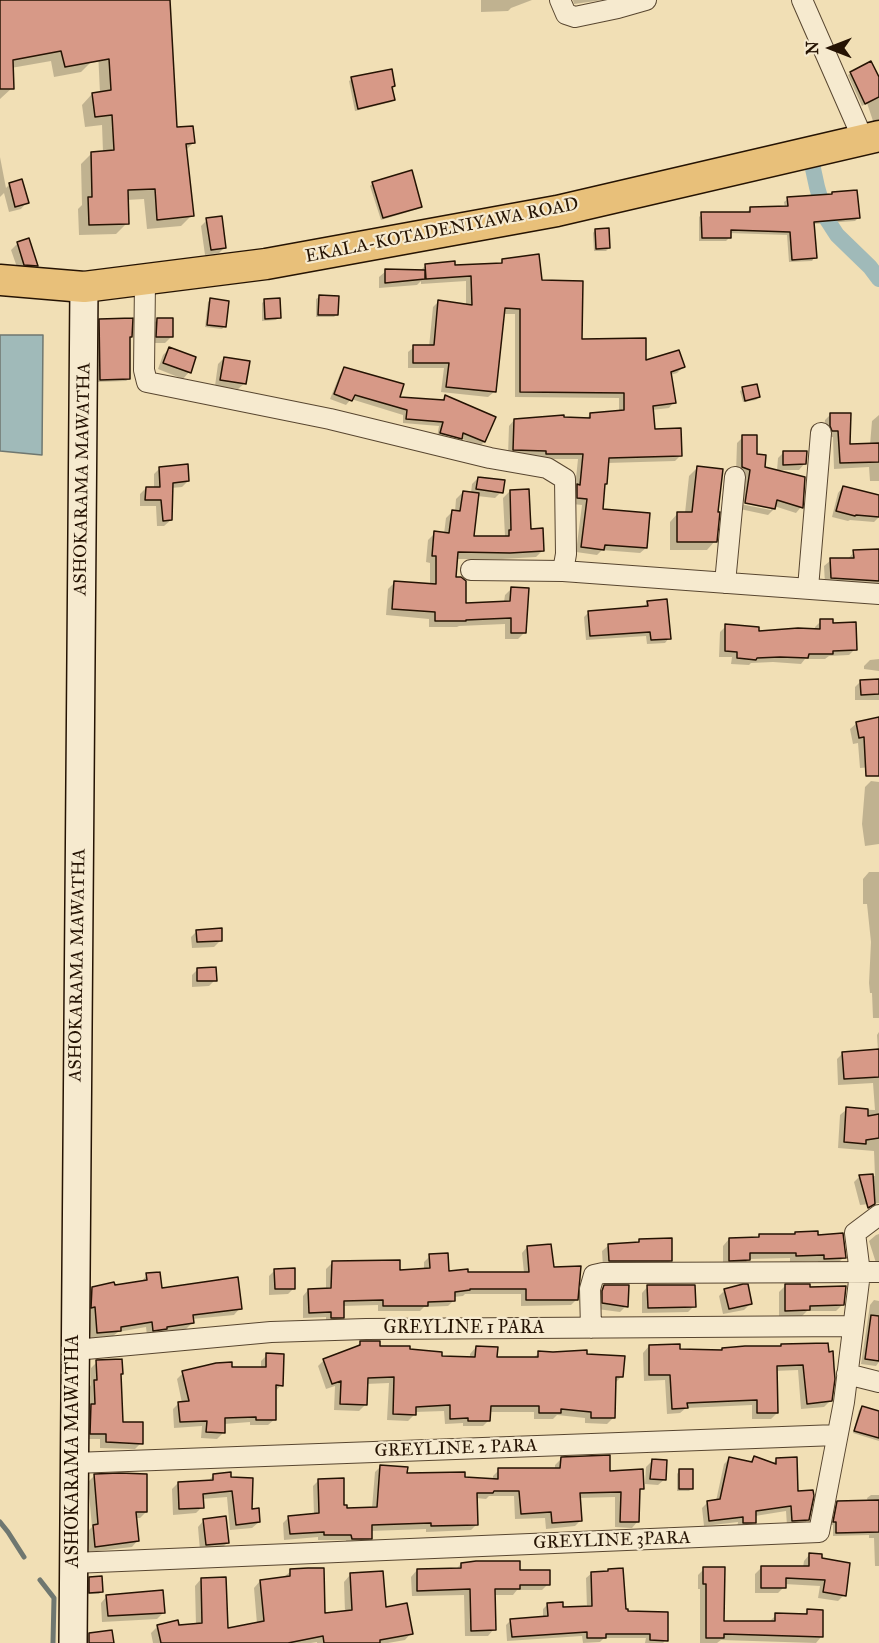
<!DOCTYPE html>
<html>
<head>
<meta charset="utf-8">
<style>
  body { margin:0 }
  #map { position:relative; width:879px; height:1643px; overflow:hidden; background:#f1dfb5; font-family:"IM FELL Great Primer",serif }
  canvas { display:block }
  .north { position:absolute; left:801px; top:18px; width:60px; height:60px; -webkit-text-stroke:4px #f6eacf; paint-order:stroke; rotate:270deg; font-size:16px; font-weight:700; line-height:24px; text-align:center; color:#251303 }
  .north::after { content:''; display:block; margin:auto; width:21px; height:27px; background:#251303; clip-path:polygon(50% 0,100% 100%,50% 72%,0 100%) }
</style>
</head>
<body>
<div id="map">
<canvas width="879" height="1643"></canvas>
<div class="north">N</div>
</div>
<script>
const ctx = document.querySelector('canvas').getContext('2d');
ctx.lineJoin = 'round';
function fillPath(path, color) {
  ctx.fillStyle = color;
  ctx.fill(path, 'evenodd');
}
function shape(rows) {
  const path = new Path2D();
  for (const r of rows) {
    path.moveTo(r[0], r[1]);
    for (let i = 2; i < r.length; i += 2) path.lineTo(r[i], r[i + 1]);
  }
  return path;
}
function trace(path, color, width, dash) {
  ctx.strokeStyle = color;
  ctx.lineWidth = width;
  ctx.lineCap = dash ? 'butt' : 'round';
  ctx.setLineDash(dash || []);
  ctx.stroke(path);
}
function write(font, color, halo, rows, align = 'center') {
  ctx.font = font + ' "IM FELL Great Primer",serif';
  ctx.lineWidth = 4.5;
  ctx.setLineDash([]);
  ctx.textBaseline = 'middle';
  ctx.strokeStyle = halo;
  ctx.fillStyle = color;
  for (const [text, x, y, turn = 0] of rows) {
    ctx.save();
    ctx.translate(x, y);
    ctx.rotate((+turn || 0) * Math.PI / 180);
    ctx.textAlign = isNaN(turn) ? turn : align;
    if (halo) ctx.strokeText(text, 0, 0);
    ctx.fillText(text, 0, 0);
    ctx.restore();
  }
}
const water = shape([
  [0,335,43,335,42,455,0,451,0,335]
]);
fillPath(water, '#a0bab9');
trace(water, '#6f7770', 1.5);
fillPath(shape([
  [0,0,81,0,92,61,81,72,54,77,51,61,11,68,12,88,0,99],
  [106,0,169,0,175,129,193,143,186,150,192,215,181,226,147,229,144,199,126,200,127,223,116,234,79,235,78,209,82,205,81,164,92,153,103,152,102,125,85,127,82,105,92,94,100,93,96,9],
  [481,0,532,0,511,8,508,11,481,12],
  [573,0,603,0,574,4],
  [851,73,879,80,879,121,873,121,867,103,862,106,848,75],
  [352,79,393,86,391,88,394,99,391,102,355,111,349,81],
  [0,157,6,188,10,184,27,202,21,209,9,212,4,193,0,197],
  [373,183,421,206,418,209,381,220,370,186],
  [833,193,858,218,855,221,813,224,815,257,812,261,789,262,787,235,729,233,729,238,726,241,699,241,699,217,702,214,747,212,750,209,785,208,784,202,788,199,831,195],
  [207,220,225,247,219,253,205,255,201,226],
  [595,230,609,248,606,251,594,251,593,233],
  [28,240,36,265,30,271,18,270,11,250,17,244],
  [503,261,541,282,581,340,645,362,683,367,677,373,670,375,674,402,669,408,652,410,653,431,681,455,675,461,607,463,601,510,646,548,640,553,602,550,597,555,576,552,582,505,572,504,572,492,575,488,578,459,541,459,541,456,508,455,509,426,514,420,562,418,586,419,591,414,619,412,619,398,515,397,515,314,503,314,494,392,488,397,441,392,444,368,408,368,408,352,414,347,429,347,433,307,438,302,466,306,466,281,421,284,421,281,417,285,379,288,379,277,386,271,420,271,426,265,498,265],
  [319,297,337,314,334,317,316,317,316,299],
  [211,299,224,327,222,329,205,327,208,302],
  [265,300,279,317,276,320,262,321,262,303],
  [100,320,131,336,128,339,129,379,126,381,98,382,97,323],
  [157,320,171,337,165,343,151,343,151,326],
  [169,349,189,372,183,379,158,369,163,355],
  [224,358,245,383,238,389,215,386,218,364],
  [345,369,398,399,440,402,445,397,494,417,484,442,480,446,460,438,456,442,437,438,439,426,403,423,403,415,351,399,346,405,330,399,340,374],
  [743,389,759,397,756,400,743,402,740,391],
  [831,414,849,446,870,445,872,421,879,415,879,481,870,481,869,467,834,469,833,437,826,437,824,432,825,420],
  [743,437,763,468,777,471,778,458,784,452,805,463,799,470,778,470,801,507,796,513,774,506,774,509,768,515,740,509,740,504,771,510,771,507,741,501,745,475,736,473,737,443],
  [160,468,188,481,182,487,171,488,171,520,164,526,157,526,156,506,140,506,140,494,146,488,154,488,154,474],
  [697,468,715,541,707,550,670,550,670,522,678,513,685,513,689,476],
  [478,478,501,492,495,498,477,496,472,537,503,537,505,536,503,498,510,491,529,530,543,550,536,557,502,559,456,559,454,578,464,605,504,602,505,595,512,588,525,632,518,639,505,639,505,624,459,626,457,627,429,627,429,619,386,615,388,589,395,582,430,585,430,563,426,562,428,540,435,533,444,534,446,518,453,511,455,512,456,499,463,492,471,493,472,484],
  [843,487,879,496,879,517,874,522,850,520,848,521,832,517,838,493],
  [879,551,879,586,825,584,824,566,831,560,848,559,854,552],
  [648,602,669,638,665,643,647,644,646,636,586,640,584,617,589,612,643,607],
  [821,621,832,625,855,649,849,655,829,656,825,659,805,659,801,664,773,662,751,663,749,665,731,664,732,657,719,657,720,632,726,626,757,633,814,631,815,627],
  [879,659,879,671,864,669,864,666,870,660],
  [861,681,879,681,879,700,855,700,855,687],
  [879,718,879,760,873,767,860,768,858,743,853,744,850,729,857,723],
  [871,781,879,782,879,844,865,846,862,824,865,787],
  [869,872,879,872,879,1018,873,1018,872,993,870,993,869,983,871,942,867,904,863,904,863,879],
  [197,931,221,940,214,947,192,948,191,937],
  [198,969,215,980,209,986,192,987,192,975],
  [879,1032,879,1203,860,1205,854,1182,860,1176,875,1176,874,1151,838,1148,840,1115,847,1109,875,1110,873,1083,838,1085,837,1059,843,1053,878,1051,877,1035],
  [879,1234,879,1266,877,1266,869,1241,876,1235],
  [760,1236,817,1236,844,1257,838,1263,818,1264,818,1261,790,1262,790,1258,749,1259,742,1266,723,1266,723,1246,729,1239,758,1238],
  [640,1240,671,1260,665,1266,603,1267,602,1251,609,1245,636,1244],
  [527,1247,552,1268,577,1299,571,1305,521,1306,521,1294,465,1294,463,1296,453,1297,454,1300,448,1306,424,1307,420,1311,378,1311,378,1305,343,1306,343,1317,337,1323,326,1323,326,1317,303,1318,303,1296,308,1290,326,1290,326,1269,332,1263,398,1272,424,1270,424,1262,430,1256,447,1272,524,1273,522,1253],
  [275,1270,294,1288,288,1294,269,1295,269,1276],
  [147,1275,161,1290,240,1308,234,1315,192,1319,193,1322,186,1329,163,1332,159,1335,147,1336,146,1327,118,1332,113,1336,91,1338,86,1295,92,1288,141,1282],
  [648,1286,694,1306,688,1312,642,1313,642,1293],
  [785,1286,808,1288,843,1304,836,1311,807,1311,802,1316,779,1317,779,1292],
  [604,1287,626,1306,620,1312,597,1309,598,1293],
  [725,1290,750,1304,744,1310,723,1314,719,1296],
  [874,1300,879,1301,879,1362,876,1366,861,1364,870,1305],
  [360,1343,378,1347,409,1350,440,1357,470,1358,470,1354,476,1347,496,1358,533,1358,539,1353,586,1355,622,1376,616,1382,613,1418,607,1424,585,1423,585,1418,557,1415,553,1419,534,1419,534,1412,489,1412,489,1420,483,1426,463,1426,463,1423,445,1424,444,1411,415,1412,414,1415,408,1421,387,1420,389,1383,366,1384,365,1405,359,1411,334,1410,335,1386,326,1389,318,1366,324,1360,354,1349],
  [827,1344,831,1400,824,1407,801,1409,798,1370,775,1371,777,1413,771,1419,752,1419,752,1405,686,1408,680,1413,667,1414,665,1380,644,1381,643,1353,649,1346,679,1350,720,1352,722,1349],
  [267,1355,281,1385,275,1392,275,1419,268,1425,250,1425,250,1422,224,1424,223,1433,217,1439,201,1438,202,1426,174,1428,173,1409,179,1403,182,1403,177,1379,183,1373,231,1369,261,1369,261,1361],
  [97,1362,119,1375,121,1423,141,1443,135,1449,100,1448,100,1439,85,1439,85,1412,89,1407,89,1388,91,1385,91,1368],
  [862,1407,879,1413,879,1441,853,1433,859,1410],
  [754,1457,772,1464,777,1459,796,1492,808,1520,801,1526,787,1526,786,1511,755,1516,754,1522,748,1528,737,1528,738,1522,704,1526,702,1508,708,1502,716,1501,724,1464,730,1458,749,1463],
  [561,1459,609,1473,642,1488,638,1492,638,1521,632,1528,615,1527,615,1497,579,1498,581,1520,575,1526,546,1529,545,1518,515,1519,514,1496,489,1496,486,1499,476,1498,477,1524,471,1530,426,1532,426,1529,370,1531,371,1538,364,1544,346,1545,346,1540,318,1540,318,1537,284,1540,283,1523,289,1517,314,1515,313,1486,319,1480,345,1509,372,1508,375,1472,381,1466,406,1475,493,1480,493,1476,499,1470,555,1470,555,1465],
  [652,1461,665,1479,658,1485,645,1484,646,1467],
  [679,1471,692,1488,689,1491,677,1491,677,1474],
  [94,1476,146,1512,140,1518,135,1518,138,1540,132,1547,89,1552,87,1532,92,1527,88,1482],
  [213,1476,230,1479,259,1522,252,1528,230,1530,227,1497,202,1499,202,1507,196,1513,173,1515,172,1489,178,1483,208,1481],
  [871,1495,879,1495,879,1566,875,1566,874,1538,869,1538,869,1535,833,1536,833,1525,830,1525,834,1506,838,1503,868,1502,867,1498],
  [204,1520,227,1543,221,1549,200,1551,198,1527],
  [810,1554,844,1595,838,1601,818,1598,820,1586,784,1584,784,1587,778,1593,755,1593,755,1574,761,1568,803,1568,804,1561],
  [461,1564,519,1572,548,1584,542,1590,517,1590,513,1595,493,1595,494,1629,488,1636,465,1636,464,1595,412,1596,411,1577,417,1570,456,1569],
  [704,1569,723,1622,770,1623,770,1621,776,1615,803,1615,808,1611,821,1637,816,1643,721,1640,717,1643,700,1643,700,1589,698,1589,698,1575],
  [609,1570,624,1610,666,1640,663,1643,645,1643,646,1638,604,1638,600,1642,583,1643,582,1636,507,1641,506,1625,511,1620,543,1618,543,1609,548,1604,561,1609,587,1608,586,1578,592,1573,606,1573],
  [291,1571,324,1615,345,1612,344,1582,350,1575,411,1633,405,1640,388,1643,317,1643,317,1642,311,1643,153,1643,151,1633,158,1626,196,1625,195,1586,201,1579,227,1629,257,1624,254,1588,260,1581,284,1577],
  [90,1578,102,1591,99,1594,87,1594,87,1581],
  [107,1596,163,1613,157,1619,102,1622,101,1603]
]), '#0003');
trace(shape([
  [0,1522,8,1532,24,1557],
  [40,1580,54,1598,53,1643]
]), '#6f7770', 5);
trace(shape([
  [812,164,817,187,826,218,837,235,870,267,879,279]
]), '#a0bab9', 16);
const building = shape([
  [0,0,170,0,177,127,193,126,195,143,186,144,194,216,157,220,155,189,128,190,129,224,89,225,88,197,92,197,91,152,114,150,112,115,95,117,92,93,111,90,109,59,65,67,61,51,13,60,14,89,0,89,0,0],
  [871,61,879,77,879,97,865,104,850,72,871,61],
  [392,69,395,86,392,87,395,100,358,109,351,77,392,69],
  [412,170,422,207,383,218,372,182,412,170],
  [22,179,29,203,15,207,9,183,22,179],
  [857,190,860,218,814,222,817,258,792,260,790,232,731,230,731,238,702,238,701,212,750,212,750,207,788,206,787,197,832,194,832,192,857,190],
  [222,216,226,248,211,250,206,218,222,216],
  [609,228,610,248,596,249,595,229,609,228],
  [29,238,38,266,24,265,17,242,29,238],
  [539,254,542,280,583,281,582,339,646,338,646,360,679,350,685,367,671,372,676,403,653,406,655,429,681,428,682,456,609,458,607,484,605,484,603,509,650,513,647,548,605,545,604,550,581,547,587,499,577,498,577,484,580,485,583,454,546,454,546,451,513,450,514,419,564,415,564,417,590,418,590,413,624,410,624,393,520,392,520,309,505,308,496,392,446,387,449,363,413,363,413,345,434,345,438,300,472,305,471,276,426,279,425,264,455,261,455,265,502,263,502,259,539,254],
  [385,269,425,270,425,279,385,283,385,269],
  [319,295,339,296,338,315,318,315,319,295],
  [210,298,229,301,226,327,207,325,210,298],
  [280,298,281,318,265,319,264,299,280,298],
  [133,318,132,337,130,337,130,379,100,380,99,319,133,318],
  [157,318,173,318,173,337,156,337,157,318],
  [169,347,196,357,191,373,163,363,169,347],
  [224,357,250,361,246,384,220,380,224,357],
  [344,367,404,384,400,397,444,400,445,395,496,417,485,442,463,433,462,439,440,433,443,422,406,419,407,410,355,395,352,401,334,394,344,367],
  [757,384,760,397,745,401,742,387,757,384],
  [830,413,851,413,850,444,879,443,879,462,840,463,838,431,832,431,830,426,830,413],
  [742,435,757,435,757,454,766,455,765,467,805,477,803,508,777,500,775,509,745,503,750,470,742,467,742,435],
  [783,451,807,451,806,464,783,465,783,451],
  [188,464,189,481,173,483,172,520,163,521,161,500,145,500,146,487,160,487,159,467,188,464],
  [697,466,723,469,718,512,720,512,717,542,677,542,677,512,692,512,697,466],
  [478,477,505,480,503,493,476,489,478,477],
  [843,486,879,495,879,517,856,515,855,516,836,511,843,486],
  [529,489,531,529,543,528,544,551,510,553,458,552,456,577,461,577,466,581,466,603,510,601,511,587,529,588,526,633,511,633,511,618,466,620,466,621,435,621,435,612,392,609,394,581,436,584,436,556,432,556,434,531,449,533,452,510,460,511,463,491,479,493,474,536,509,536,509,530,511,530,510,490,529,489],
  [879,549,879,581,831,578,830,558,854,558,853,550,879,549],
  [667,599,671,639,651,640,650,632,590,636,588,611,648,606,647,601,667,599],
  [820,619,833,619,833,623,856,622,857,650,833,651,833,654,809,654,808,658,780,657,757,658,756,660,737,658,737,652,725,651,725,624,759,627,759,631,798,628,820,629,820,619],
  [879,679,879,694,861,695,860,680,879,679],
  [879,717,879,776,866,776,864,737,859,738,856,722,879,717],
  [222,928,222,941,197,942,196,930,222,928],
  [216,967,217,981,197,981,197,968,216,967],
  [879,1049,879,1077,844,1079,842,1052,879,1049],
  [846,1107,868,1109,868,1116,879,1114,879,1138,866,1140,866,1144,844,1142,846,1107],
  [873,1174,875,1204,868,1208,859,1175,873,1174],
  [818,1231,818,1235,843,1233,846,1258,824,1259,824,1255,796,1256,796,1253,750,1253,750,1260,729,1261,729,1238,759,1237,759,1234,795,1234,795,1232,818,1231],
  [672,1238,672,1261,609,1261,608,1244,639,1242,639,1239,672,1238],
  [551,1244,554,1267,581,1266,578,1300,526,1300,526,1289,470,1289,470,1290,455,1292,455,1301,428,1302,428,1306,383,1306,383,1300,344,1301,344,1318,331,1318,331,1312,309,1313,308,1289,331,1288,332,1261,400,1260,400,1270,430,1268,429,1254,448,1253,449,1271,468,1269,468,1272,529,1272,527,1246,551,1244],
  [295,1268,295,1289,275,1289,274,1269,295,1268],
  [160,1272,162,1288,238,1277,242,1309,193,1315,194,1323,167,1327,167,1329,153,1331,152,1322,121,1327,121,1331,97,1333,95,1307,91,1308,92,1287,114,1282,115,1285,147,1280,146,1273,160,1272],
  [743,1284,748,1284,752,1304,729,1309,724,1289,743,1284],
  [785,1284,810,1284,810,1287,846,1286,844,1305,810,1306,810,1310,785,1311,785,1284],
  [604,1285,629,1285,628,1307,602,1303,602,1291,604,1285],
  [647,1285,695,1285,696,1307,648,1308,647,1285],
  [871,1315,879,1316,879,1361,865,1359,871,1315],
  [360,1341,380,1341,380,1346,410,1346,410,1349,442,1352,442,1356,475,1357,476,1346,498,1347,497,1357,538,1357,538,1351,553,1352,587,1350,587,1354,625,1356,623,1377,616,1377,615,1418,591,1418,591,1412,561,1409,561,1413,539,1413,539,1406,491,1406,490,1421,468,1421,468,1418,450,1419,450,1405,416,1407,416,1415,393,1414,394,1377,368,1378,367,1405,340,1404,341,1381,332,1384,323,1359,360,1345,360,1341],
  [828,1343,829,1352,833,1351,834,1367,835,1379,832,1401,807,1404,803,1365,777,1366,778,1413,757,1413,757,1400,687,1403,688,1408,672,1409,670,1375,649,1375,649,1345,680,1344,680,1349,722,1350,722,1348,745,1346,781,1346,781,1344,828,1343],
  [266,1353,284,1354,283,1386,276,1385,276,1420,256,1420,256,1417,225,1418,225,1433,206,1432,207,1421,180,1422,178,1402,189,1401,182,1371,216,1363,232,1362,232,1367,266,1367,266,1353],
  [122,1359,123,1374,121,1374,123,1422,143,1422,143,1444,106,1442,106,1434,90,1434,91,1404,95,1404,94,1380,97,1380,96,1360,122,1359],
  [862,1406,879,1411,879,1438,854,1431,862,1406],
  [610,1455,610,1471,643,1469,644,1489,640,1489,639,1522,620,1522,621,1492,580,1493,582,1521,552,1523,551,1512,521,1514,519,1491,494,1491,493,1493,477,1493,478,1525,431,1526,431,1523,372,1525,372,1539,352,1539,351,1535,324,1535,324,1532,290,1534,288,1516,319,1513,318,1479,344,1478,344,1505,347,1505,347,1508,377,1507,380,1465,408,1467,407,1473,465,1472,465,1477,498,1479,498,1468,560,1468,561,1457,610,1455],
  [754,1456,776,1464,776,1458,797,1457,798,1491,813,1490,814,1496,809,1520,792,1521,791,1506,756,1511,756,1523,743,1523,743,1517,709,1521,707,1501,720,1499,729,1457,752,1462,754,1456],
  [652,1459,667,1460,666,1480,650,1479,652,1459],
  [679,1469,693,1469,693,1489,679,1489,679,1469],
  [231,1472,231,1477,253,1478,252,1509,259,1508,260,1522,236,1525,232,1491,203,1494,204,1508,179,1509,178,1482,213,1480,213,1474,231,1472],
  [119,1473,147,1474,147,1512,136,1512,139,1541,95,1547,93,1525,98,1524,94,1474,119,1473],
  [879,1500,879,1532,836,1533,836,1522,833,1522,837,1501,879,1500],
  [226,1516,229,1543,206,1545,203,1519,226,1516],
  [809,1553,822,1554,822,1558,850,1563,846,1596,823,1592,825,1580,786,1578,786,1588,761,1588,761,1566,809,1566,809,1553],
  [476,1561,520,1561,520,1570,550,1570,550,1585,520,1585,520,1589,495,1589,496,1630,471,1631,470,1589,417,1591,417,1569,461,1568,461,1563,476,1561],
  [703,1567,725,1567,724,1621,775,1621,775,1613,807,1614,807,1609,823,1610,823,1637,724,1634,724,1638,706,1638,706,1584,703,1584,703,1567],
  [308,1568,324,1568,325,1613,352,1610,350,1573,383,1571,386,1607,407,1603,413,1634,380,1640,380,1643,324,1643,323,1636,288,1643,161,1643,157,1625,178,1620,179,1625,202,1623,201,1578,226,1577,228,1628,264,1621,260,1580,290,1576,290,1569,308,1568],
  [623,1568,626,1609,628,1609,628,1611,668,1612,668,1641,650,1640,650,1634,606,1634,606,1638,587,1638,587,1632,512,1637,510,1619,548,1616,547,1603,563,1602,563,1607,592,1606,591,1572,608,1571,608,1569,623,1568],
  [102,1576,103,1592,89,1593,89,1577,102,1576],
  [163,1590,165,1613,108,1616,106,1595,163,1590],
  [112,1630,114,1643,89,1643,89,1633,112,1630]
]);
fillPath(building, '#d79987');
trace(building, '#251303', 1.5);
const street = shape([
  [560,0,566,14,575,17,618,8,646,0],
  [802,0,863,139],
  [145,281,144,370,147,382,330,419,490,458,547,468,565,479,566,554,563,571,879,594],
  [471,570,563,571],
  [725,583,735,477],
  [808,588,821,433],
  [591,1328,590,1289,594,1275,603,1273,879,1272],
  [75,1350,271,1332,366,1329,853,1326],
  [847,1374,879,1382],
  [74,1463,837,1435],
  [73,1563,819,1532,844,1402,860,1273,855,1233,879,1215]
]);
const secondary = shape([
  [73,1643,84,287]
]);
const primary = shape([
  [0,280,84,287,266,264,557,211,879,136]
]);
trace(street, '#584630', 22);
trace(secondary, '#251303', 30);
trace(primary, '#251303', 33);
trace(street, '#f6eacf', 20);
trace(secondary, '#f6eacf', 27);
trace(primary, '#e8c07a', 30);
write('18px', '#251303', '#f6eacf', [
  ["EKALA-KOTADENIYAWA ROAD",442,231,-11],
  ["ASHOKARAMA MAWATHA",83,479,-89],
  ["ASHOKARAMA MAWATHA",78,965,-89],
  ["GREYLINE 1 PARA",464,1329],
  ["GREYLINE 2 PARA",456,1449,-2],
  ["ASHOKARAMA MAWATHA",74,1451,-90],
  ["GREYLINE 3PARA",612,1541,-2]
]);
</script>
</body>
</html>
